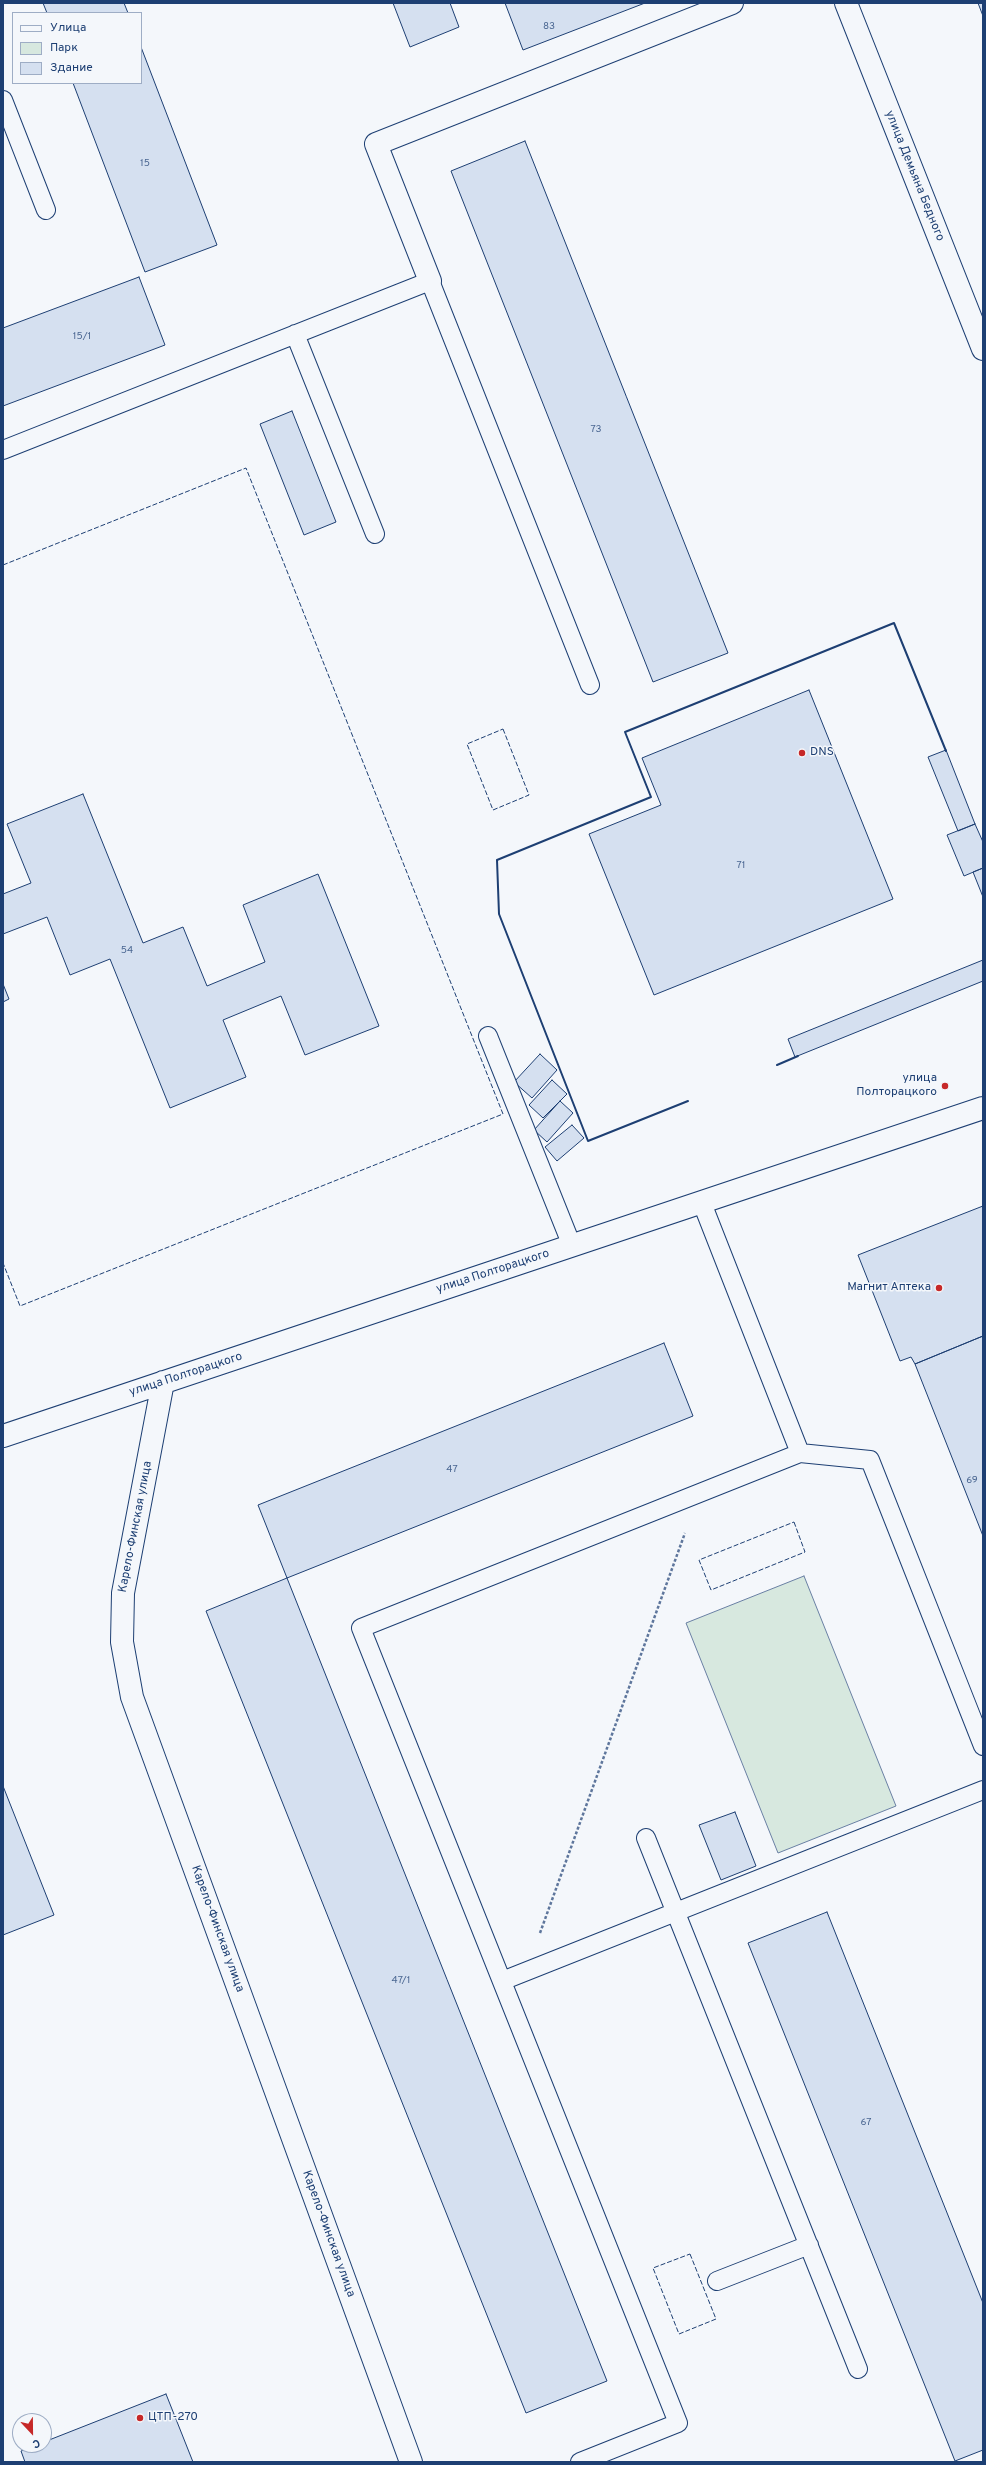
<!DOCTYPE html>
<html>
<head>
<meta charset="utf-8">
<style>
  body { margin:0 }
  #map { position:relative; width:986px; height:2465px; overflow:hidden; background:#f4f7fb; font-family:Overpass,sans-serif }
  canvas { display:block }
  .frame { position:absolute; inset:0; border:4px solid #1d3f73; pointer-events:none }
  .legend { position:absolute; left:12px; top:12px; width:130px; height:72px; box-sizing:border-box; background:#f4f7fb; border:1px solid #9eadc5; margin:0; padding:5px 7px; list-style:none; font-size:12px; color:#1d3f73 }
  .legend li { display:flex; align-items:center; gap:8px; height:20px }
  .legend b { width:20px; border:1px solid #9eadc5 }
  .north { position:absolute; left:12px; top:2413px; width:40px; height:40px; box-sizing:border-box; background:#f4f7fb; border:1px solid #9eadc5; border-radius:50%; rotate:158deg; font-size:11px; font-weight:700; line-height:16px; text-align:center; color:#1d3f73 }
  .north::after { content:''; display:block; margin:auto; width:14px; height:18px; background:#c62828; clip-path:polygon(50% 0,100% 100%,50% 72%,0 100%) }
</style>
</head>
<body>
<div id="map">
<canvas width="986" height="2465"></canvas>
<div class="frame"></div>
<ul class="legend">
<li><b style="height:5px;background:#f4f7fb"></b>Улица</li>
<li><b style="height:11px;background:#d7e8df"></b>Парк</li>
<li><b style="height:11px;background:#d5e0f0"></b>Здание</li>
</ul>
<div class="north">С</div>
</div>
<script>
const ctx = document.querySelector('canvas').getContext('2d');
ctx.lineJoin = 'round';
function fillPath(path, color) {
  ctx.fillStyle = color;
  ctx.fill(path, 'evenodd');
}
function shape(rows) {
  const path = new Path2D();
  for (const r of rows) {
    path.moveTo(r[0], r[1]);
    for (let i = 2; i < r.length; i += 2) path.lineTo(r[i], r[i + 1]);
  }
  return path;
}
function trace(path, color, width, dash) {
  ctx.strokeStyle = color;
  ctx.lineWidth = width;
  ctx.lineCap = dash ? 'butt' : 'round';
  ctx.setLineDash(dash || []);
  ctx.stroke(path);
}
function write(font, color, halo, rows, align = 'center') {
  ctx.font = font + ' Overpass,sans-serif';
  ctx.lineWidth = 3;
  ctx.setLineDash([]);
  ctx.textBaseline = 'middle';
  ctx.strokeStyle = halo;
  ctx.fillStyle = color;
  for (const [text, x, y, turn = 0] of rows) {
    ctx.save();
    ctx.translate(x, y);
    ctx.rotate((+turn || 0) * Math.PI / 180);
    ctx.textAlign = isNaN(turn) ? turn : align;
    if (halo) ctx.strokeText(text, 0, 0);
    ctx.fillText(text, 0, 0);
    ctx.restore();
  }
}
const green = shape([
  [804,1576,896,1806,778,1853,686,1623,804,1576]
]);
fillPath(green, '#d7e8df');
trace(green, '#687fa3', 1);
const building = shape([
  [43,3,124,3,128,13,47,13,43,3],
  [393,3,450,3,459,27,410,47,393,3],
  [505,3,645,3,523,50,505,3],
  [978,3,983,3,983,16,978,3],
  [141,47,217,245,145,272,73,83,141,83,141,47],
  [525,141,728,653,653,682,451,171,525,141],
  [139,277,165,345,3,406,3,328,139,277],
  [292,411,336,522,304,535,260,424,292,411],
  [809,690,893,899,654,995,589,834,661,805,642,758,809,690],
  [946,750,975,824,958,831,928,757,946,750],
  [83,794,143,943,183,927,207,986,265,962,243,905,318,874,379,1026,305,1055,281,996,223,1020,246,1077,170,1108,110,959,70,975,47,917,3,934,3,894,31,883,7,824,83,794],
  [975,824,983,842,983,868,964,876,947,835,975,824],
  [983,868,983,897,973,872,983,868],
  [983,960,983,981,795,1057,788,1039,983,960],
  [3,984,9,999,3,1002,3,984],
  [540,1054,557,1070,532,1098,514,1082,540,1054],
  [552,1080,567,1094,543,1118,529,1105,552,1080],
  [560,1101,573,1113,547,1142,534,1130,560,1101],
  [572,1125,584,1138,557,1161,545,1147,572,1125],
  [983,1206,983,1336,915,1364,911,1357,900,1361,858,1255,983,1206],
  [983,1336,983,1536,915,1364,983,1336],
  [664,1343,693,1416,287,1578,258,1505,664,1343],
  [287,1578,607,2381,526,2413,206,1611,287,1578],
  [3,1786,54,1915,3,1935,3,1786],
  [735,1812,756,1866,721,1880,699,1825,735,1812],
  [827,1912,983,2303,983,2450,955,2461,748,1943,827,1912],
  [166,2394,193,2462,25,2462,21,2451,37,2445,44,2445,44,2442,166,2394]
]);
fillPath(building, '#d5e0f0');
trace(building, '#1d3f73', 1);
const service = shape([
  [3,100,46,210],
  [295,334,375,534],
  [3,450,430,281,590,685],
  [488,1036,572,1246],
  [702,1203,800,1453],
  [646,1838,858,2369],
  [502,1981,983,1790],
  [717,2281,809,2245],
  [580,2462,678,2423,361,1628,800,1453,870,1460,983,1746]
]);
const minor = shape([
  [430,281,376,144,732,3],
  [163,1382,123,1593,122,1642,132,1697,411,2462],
  [3,1436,983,1108]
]);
const secondary = shape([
  [846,3,983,349]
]);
trace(service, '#1d3f73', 20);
trace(minor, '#1d3f73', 24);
trace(secondary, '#1d3f73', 24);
trace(shape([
  [540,1933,685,1533]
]), '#5e769c', 2.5, [3, 2]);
trace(service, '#f4f7fb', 18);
trace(minor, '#f4f7fb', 22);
trace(secondary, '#f4f7fb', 22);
trace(shape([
  [3,565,246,468,503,1114,20,1306,3,1263],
  [503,729,529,795,493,810,467,744,503,729],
  [794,1522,805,1552,711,1590,699,1560,794,1522],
  [690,2254,716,2319,679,2334,653,2268,690,2254]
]), '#1d3f73', 1, [5, 2]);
trace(shape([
  [777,1065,798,1056],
  [688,1101,588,1141,499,914,497,860,651,797,625,732,894,623,946,751]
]), '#1d3f73', 2);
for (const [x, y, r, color] of [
  [802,753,4,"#c62828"],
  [945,1086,4,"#c62828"],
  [939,1288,4,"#c62828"],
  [140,2418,4,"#c62828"]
]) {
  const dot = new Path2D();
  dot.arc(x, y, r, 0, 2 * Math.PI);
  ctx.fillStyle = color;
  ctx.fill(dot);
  trace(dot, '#f4f7fb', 1.5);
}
write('10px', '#4b6792', null, [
  ["83",549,27],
  ["15",145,164],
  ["15/1",82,337],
  ["73",596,430],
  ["71",741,866],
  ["54",127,951],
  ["47",452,1470],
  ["69",972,1481],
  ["47/1",401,1981],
  ["67",866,2123]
]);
write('12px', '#1d3f73', '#f4f7fb', [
  ["улица Демьяна Бедного",914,176,68],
  ["улица Полторацкого",493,1272,-18],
  ["улица Полторацкого",186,1375,-18],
  ["Карело-Финская улица",136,1527,-79],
  ["Карело-Финская улица",217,1929,70],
  ["Карело-Финская улица",328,2234,70]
]);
write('12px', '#1d3f73', '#f4f7fb', [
  ["DNS",810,753],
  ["улица",937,1079,"right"],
  ["Полторацкого",937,1093,"right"],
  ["Магнит Аптека",931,1288,"right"],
  ["ЦТП-270",148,2418]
], 'left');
</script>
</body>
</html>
